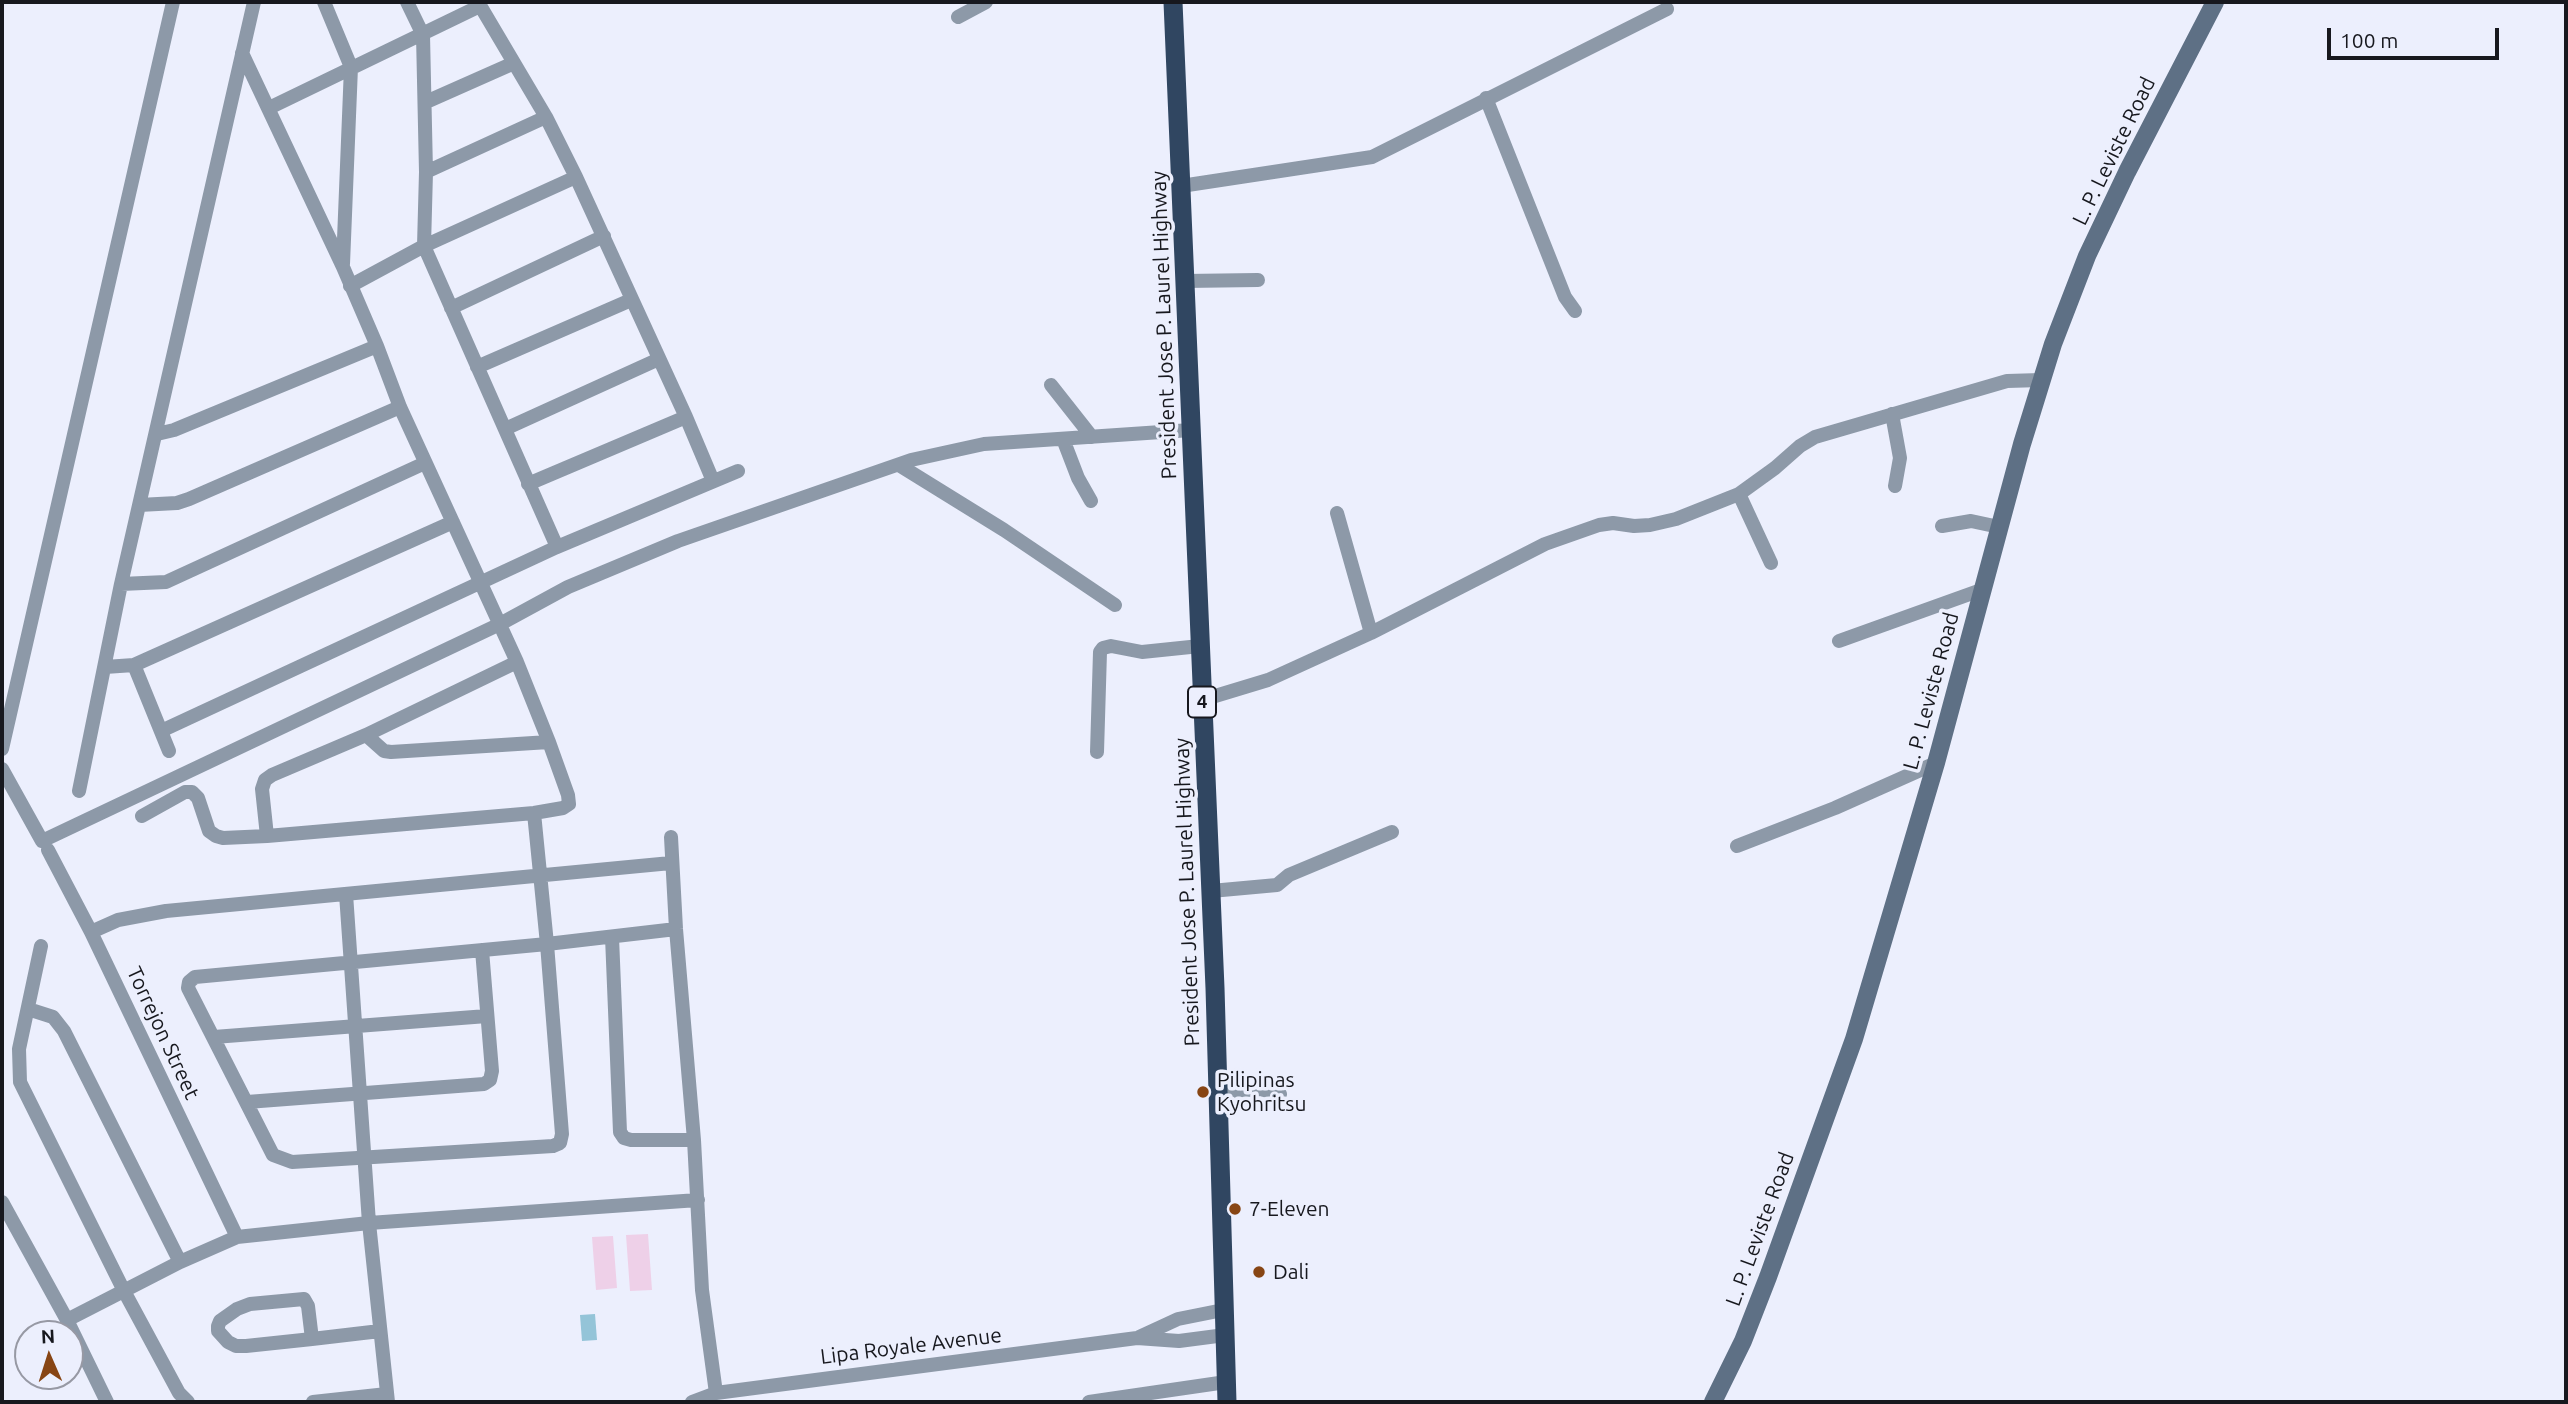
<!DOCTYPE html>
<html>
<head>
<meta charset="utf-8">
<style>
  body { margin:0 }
  #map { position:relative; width:2568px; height:1404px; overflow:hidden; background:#eceffd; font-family:Ubuntu,sans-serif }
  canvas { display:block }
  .frame { position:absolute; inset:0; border:4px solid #17181e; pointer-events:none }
  .north { position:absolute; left:14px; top:1320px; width:70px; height:70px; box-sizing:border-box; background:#eceffd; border:2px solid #9799a4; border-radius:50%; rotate:357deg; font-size:19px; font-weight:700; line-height:28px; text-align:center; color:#17181e }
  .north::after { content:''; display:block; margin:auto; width:24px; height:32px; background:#874514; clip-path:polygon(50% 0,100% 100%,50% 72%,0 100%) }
  .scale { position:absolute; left:2327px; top:28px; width:172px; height:32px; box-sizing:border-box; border:4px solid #17181e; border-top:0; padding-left:9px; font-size:21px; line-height:24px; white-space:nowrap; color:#17181e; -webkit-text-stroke:5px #eceffd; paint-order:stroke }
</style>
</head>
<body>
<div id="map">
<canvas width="2568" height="1404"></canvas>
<div class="frame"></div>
<div class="north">N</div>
<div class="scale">100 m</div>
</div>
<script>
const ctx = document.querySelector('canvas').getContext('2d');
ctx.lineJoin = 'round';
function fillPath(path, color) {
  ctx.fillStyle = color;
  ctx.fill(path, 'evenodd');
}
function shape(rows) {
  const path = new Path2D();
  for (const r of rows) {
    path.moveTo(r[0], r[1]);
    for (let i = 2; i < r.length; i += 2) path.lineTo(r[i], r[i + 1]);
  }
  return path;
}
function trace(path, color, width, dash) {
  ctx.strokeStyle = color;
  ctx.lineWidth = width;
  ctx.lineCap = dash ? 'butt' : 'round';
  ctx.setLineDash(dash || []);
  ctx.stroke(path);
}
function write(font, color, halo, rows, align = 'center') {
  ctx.font = font + ' Ubuntu,sans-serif';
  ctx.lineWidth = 7;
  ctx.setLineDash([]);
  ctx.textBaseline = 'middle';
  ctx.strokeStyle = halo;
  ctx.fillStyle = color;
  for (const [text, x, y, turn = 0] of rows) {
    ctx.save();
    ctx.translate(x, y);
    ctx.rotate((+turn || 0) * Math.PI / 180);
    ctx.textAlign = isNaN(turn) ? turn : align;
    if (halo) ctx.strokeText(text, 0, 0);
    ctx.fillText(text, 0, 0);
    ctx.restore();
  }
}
fillPath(shape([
  [648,1234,652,1290,630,1291,626,1235],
  [613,1236,617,1288,596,1290,592,1237]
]), '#eed0e8');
fillPath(shape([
  [595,1314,597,1340,582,1341,580,1315]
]), '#94c4d8');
trace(shape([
  [324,2,351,67,343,264],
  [407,2,423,35,426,172,424,246,557,547],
  [478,2,546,117,576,177,686,417,713,481],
  [958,17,986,2],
  [1486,98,1565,297,1575,311],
  [426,102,514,63],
  [269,108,480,6],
  [426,172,546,117],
  [1181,186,1372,157,1667,9],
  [1185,281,1258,280],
  [350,286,424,246,576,177],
  [451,308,604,236],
  [477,367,631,300],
  [1051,385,1092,437],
  [1892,414,1900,458,1895,486],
  [505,429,659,359],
  [157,434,174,430,377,346],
  [1063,439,1078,478,1091,501],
  [899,465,1004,530,1115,605],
  [528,484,686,417],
  [1739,494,1775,468,1800,446,1815,437,2007,381,2041,380],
  [139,505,177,503,189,499,400,407],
  [1942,526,1971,521,1999,527],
  [121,584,166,582,425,463],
  [1371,633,1545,544,1599,525,1613,523,1634,526,1650,525,1676,519,1739,494,1771,563],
  [1839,641,1981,590],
  [134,665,169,751],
  [105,667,134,665,453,522],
  [1202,700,1268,680,1371,633,1337,513],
  [161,731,557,547,738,471],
  [366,735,384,751,391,752,549,742],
  [2,749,173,2],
  [1097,752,1100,652,1103,648,1111,646,1142,652,1200,646],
  [2,769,42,841,500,624,568,587,678,541,911,460,984,444,1191,430],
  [79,791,121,584,254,2],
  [534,813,547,944,562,1134,560,1143,553,1146,292,1162,273,1155,188,988,189,982,195,977,547,944,676,929],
  [142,816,185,792,192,792,198,798,209,831,216,836,223,838,267,836,534,813,563,808,569,804,568,795,549,742,517,662,400,407,377,346,343,267,242,53],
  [267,836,262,789,265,780,272,775,366,735,517,662],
  [671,837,676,929,694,1140,702,1290,716,1393],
  [1737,846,1835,808,1936,763],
  [48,850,91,932,237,1237],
  [1211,891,1277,885,1289,875,1392,832],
  [346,894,369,1223,388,1402],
  [91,932,118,920,166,911,671,863],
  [612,937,620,1132,624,1138,631,1140,694,1140],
  [41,946,19,1049,20,1082,124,1291,179,1393,188,1402],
  [28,1009,53,1017,64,1031,180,1262],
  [214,1037,487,1016],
  [1219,1092,1260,1089,1280,1094],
  [247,1102,484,1084,490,1080,492,1071,482,950],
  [2,1202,67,1320,107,1402],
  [67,1320,180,1262,237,1237,369,1223,698,1200],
  [1139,1337,1178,1319,1223,1310],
  [312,1339,308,1306,304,1299,250,1304,237,1309,220,1321,218,1326,218,1331,228,1342,236,1346,246,1346,312,1339,380,1331],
  [313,1402,387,1394],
  [692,1402,716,1393,1137,1338,1179,1341,1225,1335],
  [1089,1402,1226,1382]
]), '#8d99a8', 14);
trace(shape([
  [1713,1402,1743,1341,1768,1277,1854,1039,1936,763,2022,444,2053,344,2087,256,2127,172,2215,2]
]), '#5e7085', 18);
trace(shape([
  [1173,2,1215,988,1227,1402]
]), '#304661', 19);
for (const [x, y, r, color] of [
  [1203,1092,7,"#874514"],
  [1235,1209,7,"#874514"],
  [1259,1272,7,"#874514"]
]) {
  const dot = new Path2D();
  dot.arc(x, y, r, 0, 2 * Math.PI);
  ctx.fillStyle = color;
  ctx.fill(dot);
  trace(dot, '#eceffd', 2.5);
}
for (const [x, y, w] of [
  [1202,702,28]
]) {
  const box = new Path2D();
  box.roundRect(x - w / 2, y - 15.5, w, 31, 5);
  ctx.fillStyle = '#eceffd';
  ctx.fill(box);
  trace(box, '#17181e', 2);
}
write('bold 19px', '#17181e', null, [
  ["4",1202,702]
]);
write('21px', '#17181e', '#eceffd', [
  ["L. P. Leviste Road",2114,151,-64],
  ["President Jose P. Laurel Highway",1164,325,-92],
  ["L. P. Leviste Road",1931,691,-75],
  ["President Jose P. Laurel Highway",1187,892,-92],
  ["Torrejon Street",163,1033,65],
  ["L. P. Leviste Road",1760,1229,-70],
  ["Lipa Royale Avenue",911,1346,-7]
]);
write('21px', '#17181e', '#eceffd', [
  ["Pilipinas",1217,1080],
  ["Kyohritsu",1217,1104],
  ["7-Eleven",1249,1209],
  ["Dali",1273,1272]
], 'left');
</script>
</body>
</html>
